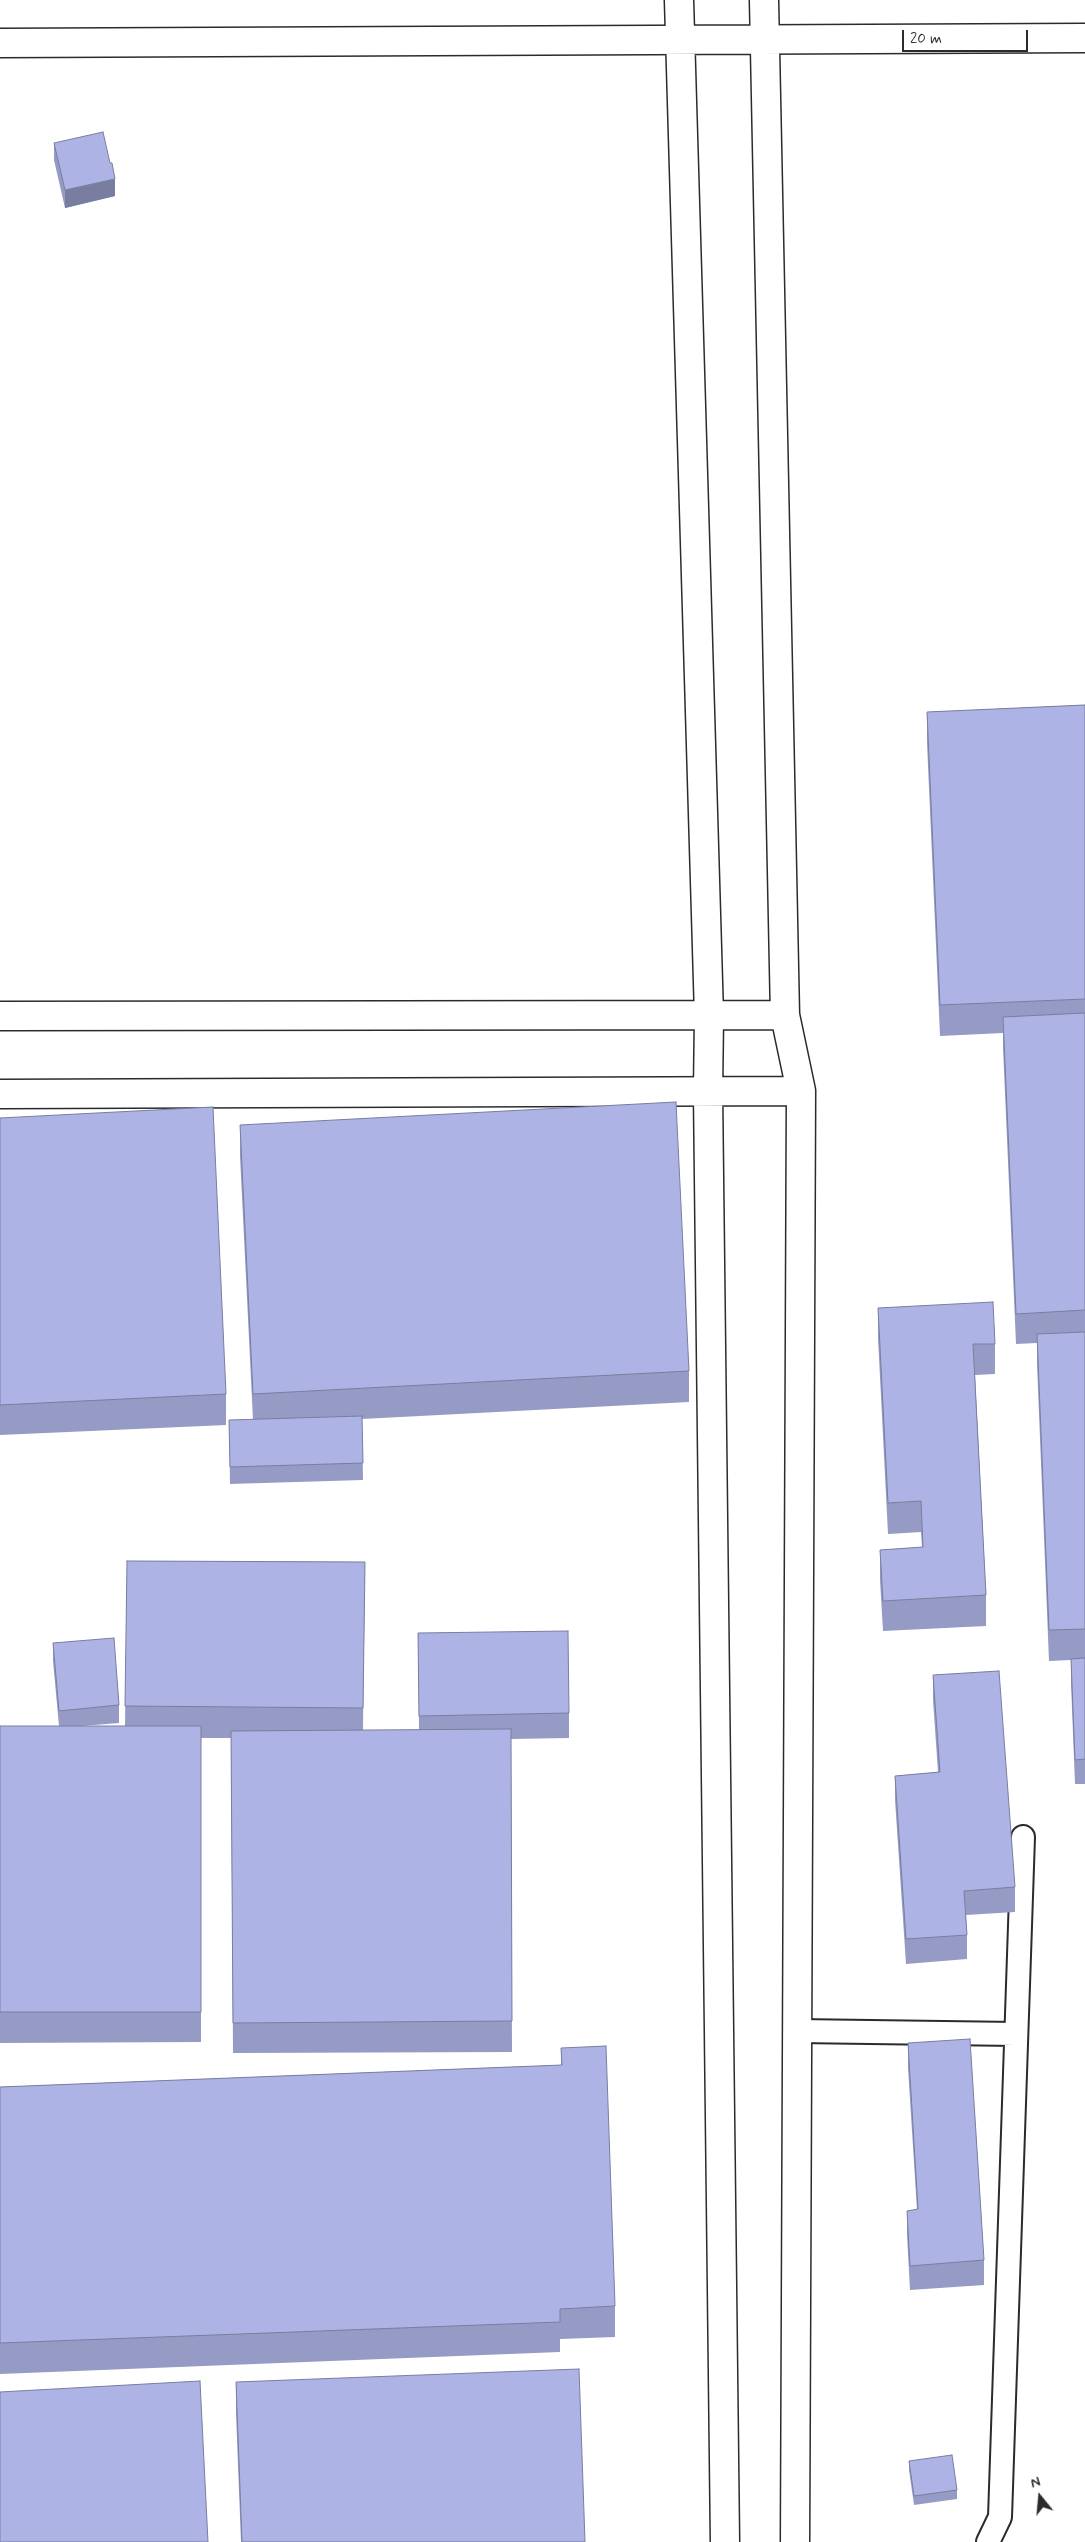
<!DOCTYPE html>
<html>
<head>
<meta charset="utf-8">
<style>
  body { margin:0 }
  #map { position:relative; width:1085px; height:2542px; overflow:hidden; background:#fff; font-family:Mynerve,sans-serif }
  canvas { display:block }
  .north { position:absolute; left:1015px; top:2472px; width:50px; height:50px; -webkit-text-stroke:4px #fff; paint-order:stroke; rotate:343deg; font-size:14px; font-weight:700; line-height:20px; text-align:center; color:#2b2b2b }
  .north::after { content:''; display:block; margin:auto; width:18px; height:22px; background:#2b2b2b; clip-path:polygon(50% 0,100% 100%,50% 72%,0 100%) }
  .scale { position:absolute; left:902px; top:30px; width:126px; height:22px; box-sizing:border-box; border:2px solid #2b2b2b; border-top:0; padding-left:6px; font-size:15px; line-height:18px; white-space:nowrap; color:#2b2b2b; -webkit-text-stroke:4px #fff; paint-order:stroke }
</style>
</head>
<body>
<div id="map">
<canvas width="1085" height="2542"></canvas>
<div class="north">N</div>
<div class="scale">20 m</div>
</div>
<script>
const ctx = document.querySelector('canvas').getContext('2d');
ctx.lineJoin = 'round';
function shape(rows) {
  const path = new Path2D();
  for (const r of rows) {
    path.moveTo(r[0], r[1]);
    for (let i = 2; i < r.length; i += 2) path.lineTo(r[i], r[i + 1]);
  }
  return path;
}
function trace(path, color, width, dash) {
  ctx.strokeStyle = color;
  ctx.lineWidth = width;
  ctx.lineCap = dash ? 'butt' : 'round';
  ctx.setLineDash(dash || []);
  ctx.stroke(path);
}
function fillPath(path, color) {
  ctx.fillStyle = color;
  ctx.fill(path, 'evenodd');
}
const lane = shape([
  [797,2031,1016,2034],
  [988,2542,1000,2517,1023,1837]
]);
const street = shape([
  [679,0,709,1016,708,1092,725,2542],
  [764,0,785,1015,801,1091,795,2542],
  [0,43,1085,38],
  [0,1016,785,1015],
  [0,1094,801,1091]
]);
trace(lane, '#2b2b2b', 26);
trace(street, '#2b2b2b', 31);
trace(lane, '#fff', 22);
trace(street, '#fff', 28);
fillPath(shape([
  [54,143,110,163,115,196,65,208,54,160],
  [1085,705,1085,1784,1075,1784,1071,1683,1071,1660,1049,1661,1037,1364,1037,1343,1016,1344,1003,1048,1003,1033,940,1036,927,743,927,712],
  [0,1118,226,1394,226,1425,0,1435],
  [240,1125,689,1371,689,1402,362,1419,363,1480,230,1484,229,1420,253,1420,240,1156],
  [878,1308,995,1344,995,1374,975,1375,986,1595,986,1626,883,1631,880,1580,880,1550,922,1547,921,1532,888,1534,878,1338],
  [127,1561,365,1562,363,1730,419,1730,418,1633,569,1713,569,1738,511,1739,512,2052,233,2053,231,1738,201,1738,201,2042,0,2043,0,1726,59,1726,53,1661,53,1643,119,1705,119,1723,82,1726,125,1726],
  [933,1675,1015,1887,1015,1912,966,1915,967,1935,967,1959,906,1964,895,1800,895,1776,938,1772,933,1700],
  [908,2043,984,2260,984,2285,910,2290,907,2235,907,2211,917,2210,908,2068],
  [561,2048,615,2306,615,2337,560,2339,560,2352,0,2374,0,2087,561,2065],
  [236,2382,585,2542,241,2542,236,2413],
  [909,2461,957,2490,957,2499,914,2505,909,2470]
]), '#959bc5');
fillPath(shape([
  [115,179,115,196,65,208,65,190]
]), '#797ea0');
const building = shape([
  [103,132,110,163,112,163,115,179,65,190,54,143,103,132],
  [1085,705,1085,999,940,1005,927,712,1085,705],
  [1085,1013,1085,1310,1016,1314,1003,1017,1085,1013],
  [676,1102,689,1371,253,1394,240,1125,676,1102],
  [213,1107,226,1394,0,1405,0,1118,213,1107],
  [993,1302,995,1344,973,1344,986,1595,883,1601,880,1550,923,1547,921,1501,888,1503,878,1308,993,1302],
  [1085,1332,1085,1629,1049,1630,1037,1334,1085,1332],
  [362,1416,363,1463,230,1467,229,1420,362,1416],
  [127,1561,365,1562,363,1708,125,1706,127,1561],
  [568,1631,569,1713,419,1716,418,1633,568,1631],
  [114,1638,119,1705,59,1711,53,1643,114,1638],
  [1085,1658,1085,1759,1075,1760,1071,1659,1085,1658],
  [999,1671,1015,1887,964,1891,967,1935,906,1939,895,1776,940,1772,933,1675,999,1671],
  [0,1726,201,1726,201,2012,0,2012,0,1726],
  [511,1729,512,2021,233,2023,231,1731,511,1729],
  [970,2039,984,2260,910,2266,907,2211,918,2209,908,2043,970,2039],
  [606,2046,615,2306,560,2309,560,2322,0,2343,0,2087,562,2065,561,2048,606,2046],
  [579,2369,585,2542,242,2542,236,2382,579,2369],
  [200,2381,208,2542,0,2542,0,2392,200,2381],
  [952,2455,957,2490,914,2496,909,2461,952,2455]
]);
fillPath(building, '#adb4e5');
trace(building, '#797ea0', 1);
</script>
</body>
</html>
